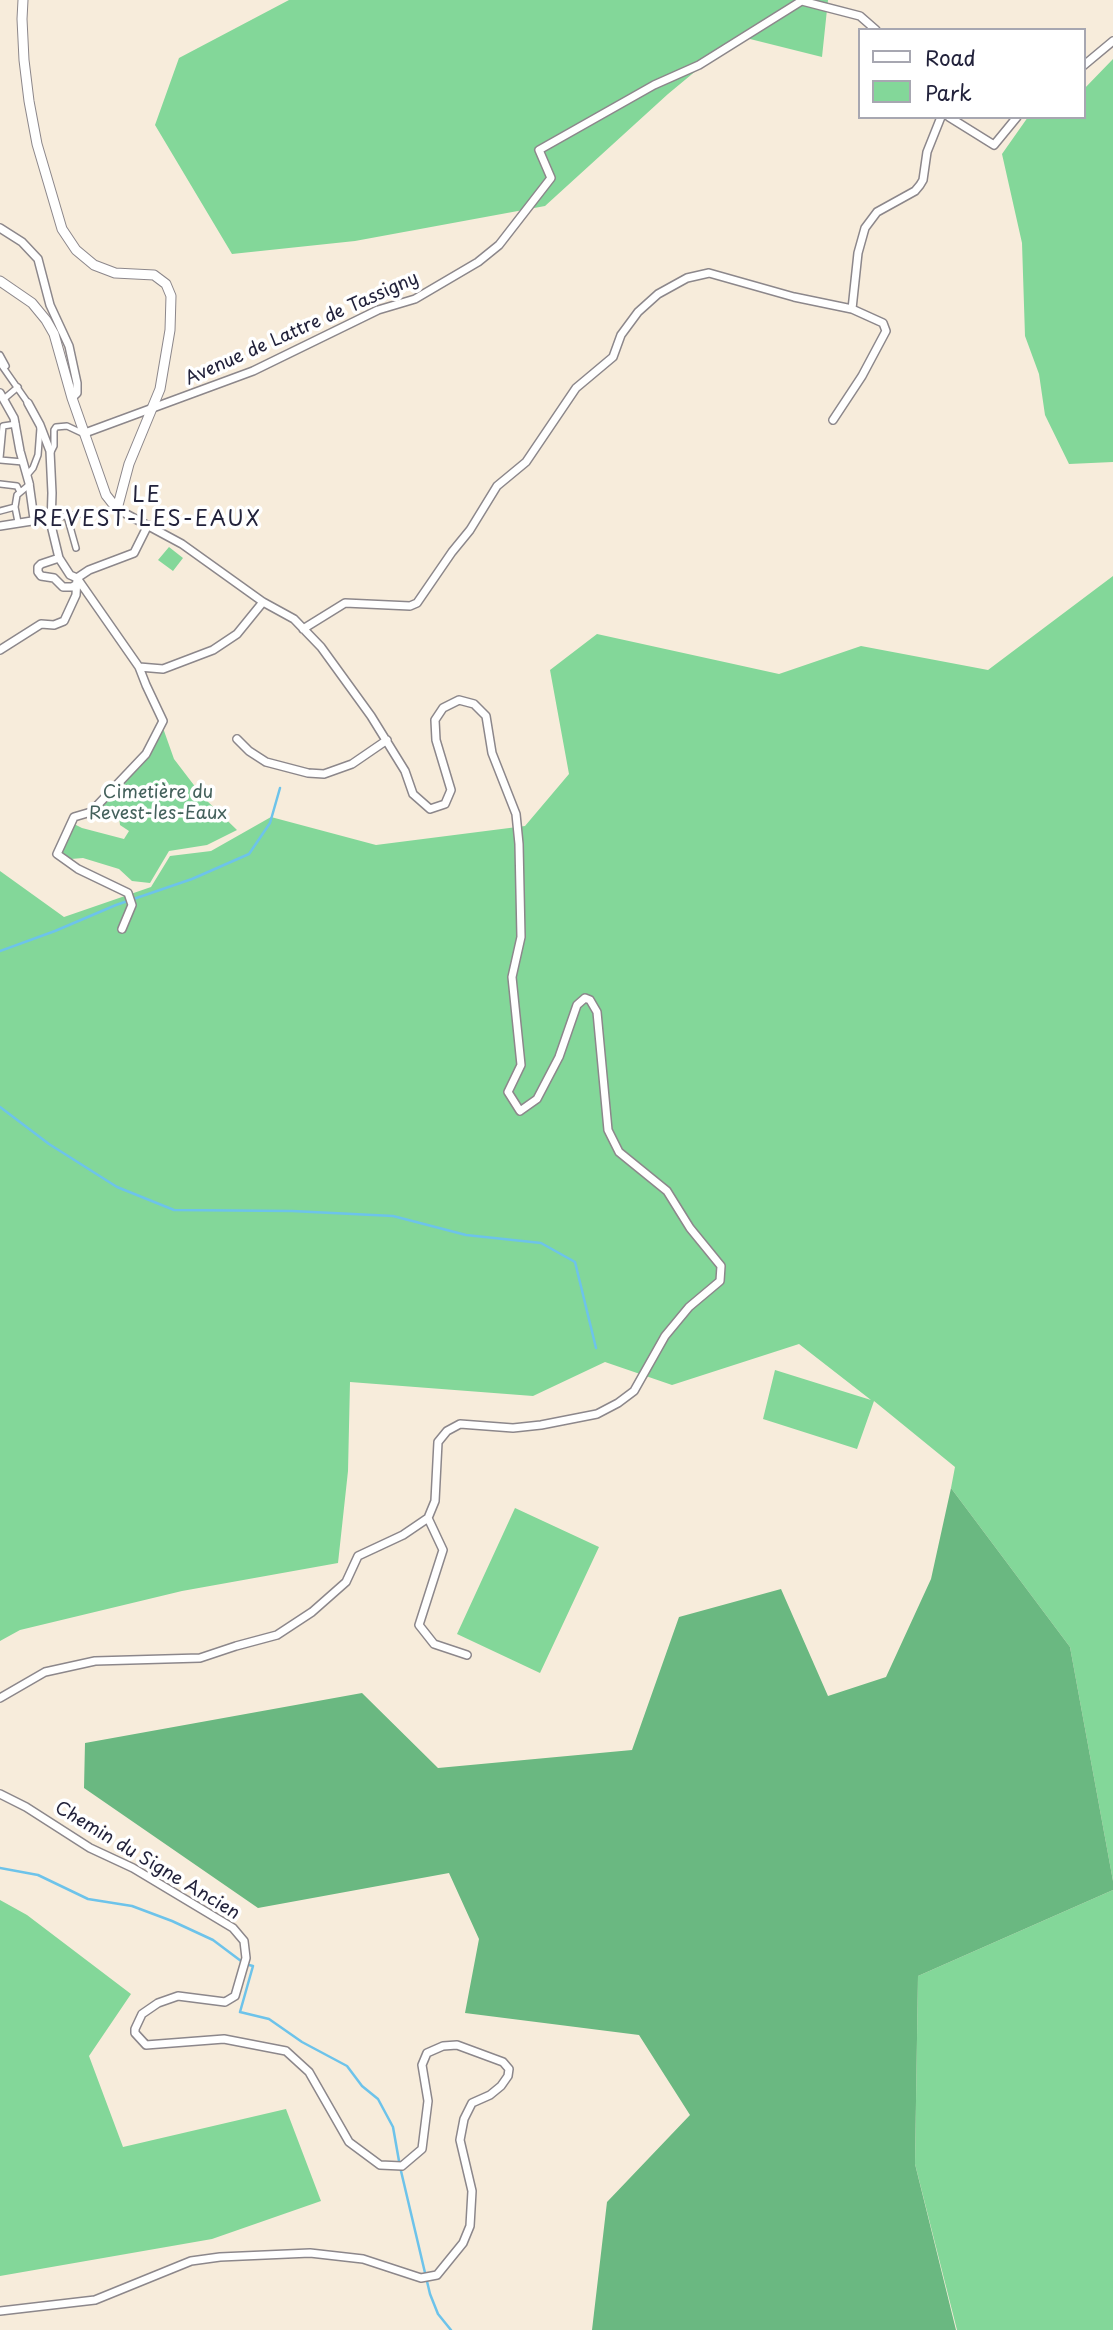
<!DOCTYPE html>
<html>
<head>
<meta charset="utf-8">
<style>
  body { margin:0 }
  #map { position:relative; width:1113px; height:2330px; overflow:hidden; background:#f7ecdb; font-family:"Playpen Sans",sans-serif }
  canvas { display:block }
  .legend { position:absolute; left:858px; top:28px; width:228px; height:91px; box-sizing:border-box; background:#fff; border:2px solid #a7a7b1; margin:0; padding:9px 12px; list-style:none; font-size:21px; color:#22223b }
  .legend li { display:flex; align-items:center; gap:14px; height:35px }
  .legend b { width:35px; border:2px solid #a7a7b1 }
</style>
</head>
<body>
<div id="map">
<canvas width="1113" height="2330"></canvas>
<ul class="legend">
<li><b style="height:9px;background:#fff"></b>Road</li>
<li><b style="height:19px;background:#83d799"></b>Park</li>
</ul>
</div>
<script>
const ctx = document.querySelector('canvas').getContext('2d');
ctx.lineJoin = 'round';
function fillPath(path, color) {
  ctx.fillStyle = color;
  ctx.fill(path, 'evenodd');
}
function shape(rows) {
  const path = new Path2D();
  for (const r of rows) {
    path.moveTo(r[0], r[1]);
    for (let i = 2; i < r.length; i += 2) path.lineTo(r[i], r[i + 1]);
  }
  return path;
}
function trace(path, color, width, dash) {
  ctx.strokeStyle = color;
  ctx.lineWidth = width;
  ctx.lineCap = dash ? 'butt' : 'round';
  ctx.setLineDash(dash || []);
  ctx.stroke(path);
}
function write(font, color, halo, rows, align = 'center') {
  ctx.font = font + ' "Playpen Sans",sans-serif';
  ctx.lineWidth = 7;
  ctx.setLineDash([]);
  ctx.textBaseline = 'middle';
  ctx.strokeStyle = halo;
  ctx.fillStyle = color;
  for (const [text, x, y, turn = 0] of rows) {
    ctx.save();
    ctx.translate(x, y);
    ctx.rotate((+turn || 0) * Math.PI / 180);
    ctx.textAlign = isNaN(turn) ? turn : align;
    if (halo) ctx.strokeText(text, 0, 0);
    ctx.fillText(text, 0, 0);
    ctx.restore();
  }
}
fillPath(shape([
  [289,0,828,0,822,57,738,36,668,94,545,206,355,241,232,254,155,125,179,58],
  [1113,59,1113,462,1069,464,1045,415,1039,374,1025,336,1022,243,1002,154,1028,117,1083,117,1083,90],
  [169,547,183,558,173,571,158,560],
  [1113,576,1113,1881,1070,1647,951,1488,955,1467,874,1401,857,1449,763,1419,775,1370,871,1400,799,1344,672,1385,605,1362,533,1396,350,1382,348,1471,338,1563,182,1591,20,1630,0,1641,0,871,64,917,151,887,170,856,211,851,271,817,376,845,525,826,569,774,550,670,597,634,779,674,861,646,988,670],
  [163,728,174,759,203,797,237,830,207,845,169,851,150,883,132,881,119,869,83,858,71,859,62,852,72,823,82,828,124,839,129,831,120,825,119,817,97,811,149,754],
  [515,1508,599,1547,540,1673,457,1634],
  [1113,1890,1113,2330,957,2330,915,2164,918,1976],
  [0,1900,27,1915,131,1994,89,2056,123,2147,286,2109,321,2201,212,2239,0,2276]
]), '#83d799');
fillPath(shape([
  [951,1488,1070,1647,1113,1881,1113,1890,918,1976,915,2164,956,2330,592,2330,607,2202,690,2115,639,2035,465,2013,479,1939,449,1873,258,1908,84,1788,85,1743,362,1693,438,1768,632,1750,679,1617,781,1589,828,1696,886,1677,931,1579]
]), '#6ab881');
trace(shape([
  [0,951,55,931,116,905,192,879,249,854,270,823,280,788],
  [0,1107,49,1144,117,1187,174,1210,292,1211,393,1216,466,1235,541,1243,575,1262,596,1348],
  [0,1868,38,1875,88,1899,132,1906,172,1921,213,1940,241,1961],
  [249,1965,253,1966,240,2012,269,2019,302,2042,347,2066,362,2086,378,2099,393,2127,399,2161],
  [401,2171,430,2294,438,2314,451,2330]
]), '#6dc3ea', 2.5);
const pedestrian = shape([
  [0,355,6,366],
  [0,363,28,403],
  [5,398,18,387],
  [51,452,54,446,54,430,56,427,67,426,84,434],
  [0,458,3,426,16,424],
  [0,460,23,462],
  [27,475,33,468,38,455,40,428],
  [0,484,17,486,20,492],
  [0,511,15,507],
  [67,516,76,548],
  [51,518,117,509],
  [18,522,15,507,17,495,30,484]
]);
const minor = shape([
  [802,1,860,16,876,30],
  [1083,66,1113,41],
  [949,117,994,145,1017,117],
  [0,228,22,242,38,259,50,305,69,346,77,383,77,393,72,398],
  [852,309,858,253,865,228,877,212,915,191,920,185,923,180,927,152,941,117],
  [0,393,14,418,20,451,29,483,34,519],
  [28,403,40,425,50,451,52,493,51,525,59,558,70,575,77,578,139,667,146,685,163,721,146,754,91,812,74,817,57,854,78,869,128,893,132,905,122,929],
  [85,433,253,371,378,310,415,299,478,262,499,245,551,178,539,150,654,85,699,65,803,0],
  [117,509,182,544,263,602,294,619,321,647,371,716,405,771,413,794,430,809,445,804,451,790,436,740,435,720,443,708,459,700,474,704,486,716,492,753,516,814,519,844,521,937,512,977,521,1065,508,1092,520,1111,537,1099,559,1057,577,1005,585,998,590,1000,597,1012,608,1130,619,1152,667,1191,690,1228,721,1266,720,1281,689,1307,665,1336,634,1391,618,1403,597,1414,541,1425,513,1428,460,1424,447,1431,438,1442,435,1501,428,1518,443,1550,419,1625,434,1644,467,1655],
  [0,526,51,518],
  [59,558,41,564,38,567,38,572,41,576,54,578,63,587,72,587,77,584],
  [77,578,89,570,134,553,148,525],
  [303,629,345,603,410,606,417,603,452,552,470,530,497,486,526,462,576,388,613,357,621,335,638,312,658,294,687,278,709,273,794,297,852,309,883,323,886,331,862,376,833,420],
  [0,650,41,624,54,625,64,621,76,595,77,578],
  [139,667,163,669,213,650,237,634,263,602],
  [237,739,249,751,266,762,308,773,324,774,352,764,387,740],
  [0,1698,45,1672,95,1661,200,1658,236,1646,277,1635,312,1612,346,1582,358,1556,403,1535,428,1518],
  [0,1794,26,1807,90,1848,133,1868,233,1928,244,1941,246,1958,235,1996,225,2002,178,1996,158,2003,142,2014,135,2029,135,2033,146,2045,224,2039,286,2051,309,2072,349,2142,380,2165,402,2166,422,2149,428,2101,422,2065,427,2053,443,2046,457,2045,503,2062,509,2069,508,2076,501,2086,490,2095,472,2103,464,2119,460,2140,472,2191,470,2226,463,2243,437,2275,421,2278,363,2259,310,2253,220,2257,191,2261,95,2300,0,2311]
]);
const tertiary = shape([
  [23,0,22,19,24,60,29,101,37,144,62,229,76,250,94,265,115,273,154,275,166,284,171,296,170,330,160,389,129,464,117,509],
  [0,281,32,303,46,320,54,334,72,398,106,495,117,509]
]);
trace(pedestrian, '#8c878b', 8);
trace(minor, '#8c878b', 10);
trace(tertiary, '#8c878b', 11);
trace(pedestrian, '#fff', 5);
trace(minor, '#fff', 7);
trace(tertiary, '#fff', 9);
write('18px', '#22223b', '#fff', [
  ["Avenue de Lattre de Tassigny",302,329,-24],
  ["Chemin du Signe Ancien",147,1861,31]
]);
write('18px', '#44615c', '#fff', [
  ["Cimetière du",158,793],
  ["Revest-les-Eaux",158,814]
]);
ctx.letterSpacing = '2px';
write('21px', '#22223b', '#fff', [
  ["LE",147,496],
  ["REVEST-LES-EAUX",147,520]
]);
ctx.letterSpacing = '0px';
</script>
</body>
</html>
